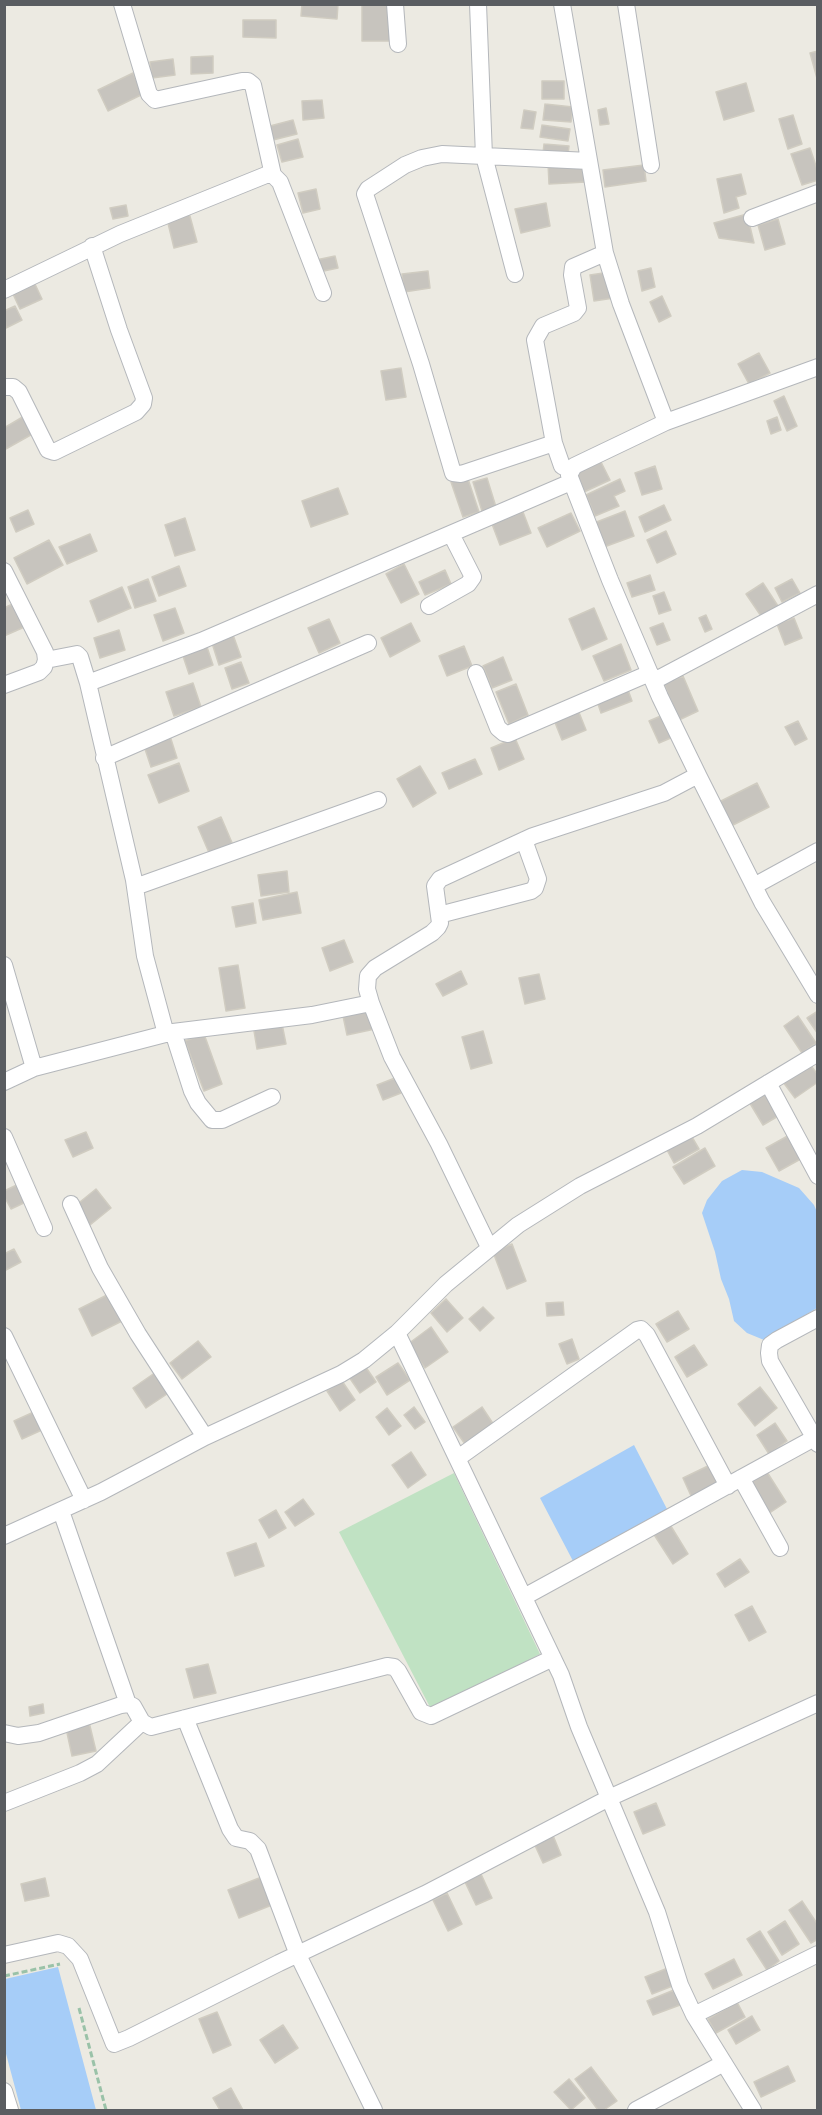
<!DOCTYPE html>
<html>
<head>
<meta charset="utf-8">
<style>
  body { margin:0 }
  #map { position:relative; width:822px; height:2115px; overflow:hidden; background:#eceae2; font-family:Roboto,sans-serif }
  canvas { display:block }
  .frame { position:absolute; inset:0; border:6px solid #5a5d61; pointer-events:none }
</style>
</head>
<body>
<div id="map">
<canvas width="822" height="2115"></canvas>
<div class="frame"></div>
</div>
<script>
const ctx = document.querySelector('canvas').getContext('2d');
ctx.lineJoin = 'round';
function fillPath(path, color) {
  ctx.fillStyle = color;
  ctx.fill(path, 'evenodd');
}
function shape(rows) {
  const path = new Path2D();
  for (const r of rows) {
    path.moveTo(r[0], r[1]);
    for (let i = 2; i < r.length; i += 2) path.lineTo(r[i], r[i + 1]);
  }
  return path;
}
function trace(path, color, width, dash) {
  ctx.strokeStyle = color;
  ctx.lineWidth = width;
  ctx.lineCap = dash ? 'butt' : 'round';
  ctx.setLineDash(dash || []);
  ctx.stroke(path);
}
fillPath(shape([
  [454,1473,540,1654,432,1711,339,1532]
]), '#c0e2c3');
fillPath(shape([
  [742,1170,762,1172,799,1188,814,1205,817,1212,817,1308,764,1340,747,1333,734,1321,729,1299,721,1279,715,1252,702,1213,707,1200,722,1181],
  [634,1445,667,1509,573,1561,540,1498],
  [58,1967,96,2110,21,2110,5,2050,5,1979]
]), '#a6cdf8');
const building = shape([
  [302,4,338,4,337,19,301,16,302,4],
  [362,4,390,4,390,41,362,41,362,4],
  [243,20,276,20,276,38,243,37,243,20],
  [818,51,818,82,810,53,818,51],
  [213,56,213,73,191,74,191,57,213,56],
  [173,59,175,75,152,78,150,62,173,59],
  [133,73,143,94,108,111,98,90,133,73],
  [542,81,564,81,564,99,542,99,542,81],
  [746,83,754,111,724,120,716,92,746,83],
  [322,100,324,118,303,120,302,101,322,100],
  [545,104,573,107,571,122,543,120,545,104],
  [606,108,609,124,600,125,598,110,606,108],
  [524,110,536,112,533,129,521,128,524,110],
  [793,115,802,144,788,149,779,119,793,115],
  [293,120,297,134,273,140,270,126,293,120],
  [542,125,570,129,568,141,540,137,542,125],
  [298,139,303,157,282,162,277,145,298,139],
  [544,144,569,146,568,155,543,153,544,144],
  [810,148,818,172,818,180,802,185,791,154,810,148],
  [586,161,586,182,549,184,548,163,586,161],
  [644,165,646,181,605,187,603,170,644,165],
  [741,174,746,194,736,197,739,208,724,213,717,179,741,174],
  [316,189,320,209,303,213,298,193,316,189],
  [546,203,550,226,521,233,515,209,546,203],
  [126,205,128,216,113,219,110,208,126,205],
  [188,209,197,242,174,248,166,215,188,209],
  [747,214,754,243,719,238,714,223,747,214],
  [778,219,785,244,765,250,758,225,778,219],
  [335,256,338,268,319,272,316,260,335,256],
  [651,268,655,287,642,291,638,271,651,268],
  [428,271,430,288,404,292,402,274,428,271],
  [610,272,614,298,594,301,590,275,610,272],
  [34,282,42,299,20,309,12,292,34,282],
  [662,296,671,316,659,322,650,302,662,296],
  [15,306,22,320,6,328,4,311,15,306],
  [759,353,770,373,749,384,738,364,759,353],
  [401,368,406,397,386,400,381,371,401,368],
  [784,396,797,426,787,431,774,401,784,396],
  [26,415,36,432,4,450,4,428,26,415],
  [777,417,781,430,771,434,767,421,777,417],
  [600,460,610,480,584,492,575,471,600,460],
  [655,466,662,489,642,495,635,473,655,466],
  [467,476,479,512,463,517,451,482,467,476],
  [487,478,496,507,482,511,473,482,487,478],
  [620,479,625,491,614,496,619,506,595,516,586,495,620,479],
  [338,488,348,514,311,527,302,501,338,488],
  [664,505,671,520,645,532,639,517,664,505],
  [28,510,34,524,16,532,10,518,28,510],
  [625,511,634,536,604,547,594,523,625,511],
  [523,512,531,533,500,545,492,524,523,512],
  [571,513,580,531,547,547,538,528,571,513],
  [185,518,195,550,175,556,165,525,185,518],
  [666,531,676,554,657,563,647,540,666,531],
  [90,534,97,551,67,564,59,547,90,534],
  [49,540,63,565,27,584,14,558,49,540],
  [404,564,419,594,401,603,386,574,404,564],
  [179,566,186,586,159,596,152,577,179,566],
  [445,570,451,584,425,595,419,582,445,570],
  [650,575,655,590,632,597,627,583,650,575],
  [148,579,156,601,135,608,128,587,148,579],
  [792,579,800,593,782,602,775,588,792,579],
  [763,583,778,606,761,616,746,594,763,583],
  [122,587,131,608,98,622,90,601,122,587],
  [664,592,671,610,659,614,653,596,664,592],
  [19,601,29,625,4,636,4,608,19,601],
  [175,608,184,633,163,641,154,615,175,608],
  [594,608,607,639,582,650,569,619,594,608],
  [706,615,712,629,705,632,699,618,706,615],
  [794,618,802,638,785,645,777,624,794,618],
  [329,619,340,643,319,653,308,628,329,619],
  [411,623,420,641,390,657,381,638,411,623],
  [663,623,670,640,657,645,650,628,663,623],
  [119,630,125,650,100,658,94,638,119,630],
  [232,632,241,657,219,665,211,640,232,632],
  [205,641,213,665,189,674,181,650,205,641],
  [621,644,631,670,604,681,593,656,621,644],
  [464,646,472,666,447,676,439,656,464,646],
  [503,657,512,680,492,688,483,666,503,657],
  [241,662,249,683,232,689,225,668,241,662],
  [683,676,698,711,679,720,664,684,683,676],
  [193,683,201,707,174,716,166,692,193,683],
  [516,684,528,715,509,724,496,692,516,684],
  [627,687,632,701,601,713,596,698,627,687],
  [578,710,586,730,562,740,554,720,578,710],
  [663,715,673,737,659,743,649,721,663,715],
  [798,721,807,739,795,745,785,727,798,721],
  [170,736,177,758,151,767,144,746,170,736],
  [515,738,524,759,499,770,491,748,515,738],
  [475,759,482,774,449,789,442,773,475,759],
  [179,763,189,791,159,803,148,775,179,763],
  [420,766,436,793,413,807,397,779,420,766],
  [757,783,769,807,731,826,719,802,757,783],
  [221,817,233,845,210,855,198,827,221,817],
  [287,871,289,892,261,896,258,875,287,871],
  [297,892,301,913,263,920,259,900,297,892],
  [253,903,256,923,236,927,232,907,253,903],
  [344,940,353,962,330,971,322,948,344,940],
  [238,965,245,1008,226,1011,219,968,238,965],
  [461,971,467,984,443,996,436,984,461,971],
  [539,974,545,999,525,1004,519,978,539,974],
  [370,1010,375,1029,347,1035,343,1016,370,1010],
  [818,1011,818,1034,807,1018,818,1011],
  [798,1016,816,1043,802,1053,784,1026,798,1016],
  [281,1019,286,1044,257,1049,253,1025,281,1019],
  [483,1031,492,1063,471,1069,462,1037,483,1031],
  [204,1034,222,1084,204,1091,185,1041,204,1034],
  [809,1063,818,1075,818,1082,795,1098,783,1082,809,1063],
  [395,1078,401,1093,383,1100,377,1085,395,1078],
  [765,1089,780,1115,763,1125,748,1100,765,1089],
  [86,1132,93,1148,73,1157,65,1140,86,1132],
  [793,1133,806,1156,779,1171,766,1148,793,1133],
  [692,1137,699,1149,674,1163,667,1150,692,1137],
  [705,1148,715,1166,684,1184,673,1167,705,1148],
  [21,1183,30,1200,11,1209,4,1196,4,1191,21,1183],
  [96,1189,111,1208,90,1225,75,1206,96,1189],
  [512,1244,526,1281,507,1289,493,1252,512,1244],
  [14,1249,21,1262,4,1271,4,1254,14,1249],
  [109,1294,122,1321,92,1336,79,1309,109,1294],
  [446,1299,463,1318,447,1332,431,1313,446,1299],
  [563,1302,564,1315,547,1316,546,1303,563,1302],
  [483,1307,494,1318,480,1331,469,1319,483,1307],
  [678,1311,689,1329,667,1342,656,1324,678,1311],
  [431,1327,448,1352,425,1368,408,1344,431,1327],
  [572,1339,579,1359,567,1364,559,1344,572,1339],
  [198,1341,211,1357,182,1379,170,1363,198,1341],
  [694,1345,707,1365,687,1377,675,1357,694,1345],
  [398,1363,410,1380,387,1395,376,1377,398,1363],
  [365,1366,376,1382,360,1393,349,1377,365,1366],
  [156,1372,170,1392,146,1408,133,1388,156,1372],
  [342,1381,355,1400,340,1411,327,1391,342,1381],
  [760,1387,777,1408,755,1426,738,1404,760,1387],
  [414,1407,425,1422,415,1429,404,1415,414,1407],
  [482,1407,494,1425,465,1444,453,1427,482,1407],
  [387,1408,401,1426,389,1435,376,1417,387,1408],
  [36,1411,44,1429,22,1439,14,1421,36,1411],
  [775,1423,787,1441,769,1454,757,1435,775,1423],
  [411,1452,426,1475,408,1488,392,1465,411,1452],
  [710,1465,720,1485,692,1498,683,1478,710,1465],
  [767,1472,786,1502,768,1514,749,1484,767,1472],
  [303,1499,314,1514,295,1526,285,1512,303,1499],
  [276,1510,286,1528,269,1538,259,1520,276,1510],
  [669,1523,688,1554,673,1564,653,1533,669,1523],
  [256,1543,264,1566,235,1576,227,1553,256,1543],
  [740,1559,749,1572,725,1587,717,1574,740,1559],
  [752,1606,766,1632,749,1641,735,1615,752,1606],
  [208,1664,216,1693,194,1698,186,1669,208,1664],
  [43,1704,44,1713,30,1716,29,1707,43,1704],
  [89,1722,96,1751,72,1756,66,1728,89,1722],
  [656,1803,665,1825,643,1834,634,1812,656,1803],
  [552,1833,561,1855,543,1863,533,1841,552,1833],
  [481,1874,492,1898,476,1905,465,1882,481,1874],
  [267,1875,277,1903,239,1918,228,1890,267,1875],
  [45,1878,49,1896,25,1901,21,1884,45,1878],
  [447,1893,462,1924,448,1931,433,1900,447,1893],
  [802,1901,818,1925,818,1939,811,1943,789,1910,802,1901],
  [785,1921,799,1944,782,1955,768,1932,785,1921],
  [760,1931,779,1961,767,1970,747,1939,760,1931],
  [734,1959,742,1975,713,1989,705,1974,734,1959],
  [668,1968,675,1985,652,1994,645,1977,668,1968],
  [674,1990,680,2005,653,2015,647,2001,674,1990],
  [737,2002,745,2017,716,2033,708,2019,737,2002],
  [217,2012,231,2045,213,2053,199,2019,217,2012],
  [752,2016,760,2030,736,2044,728,2030,752,2016],
  [283,2025,298,2048,275,2063,260,2040,283,2025],
  [788,2066,795,2081,761,2097,754,2082,788,2066],
  [591,2067,617,2101,604,2110,598,2110,575,2079,591,2067],
  [569,2079,585,2098,571,2110,554,2092,569,2079],
  [231,2088,243,2110,220,2110,213,2098,231,2088]
]);
fillPath(building, '#c7c4be');
trace(building, '#d0ccc1', 1.5);
const street = shape([
  [122,4,149,94,155,100,242,81,248,81,253,85,273,175],
  [395,4,398,44],
  [478,4,484,156,515,274],
  [626,4,651,165],
  [752,218,818,193],
  [4,290,120,234,266,175,273,175,280,182,323,293],
  [4,387,13,387,19,392,48,450,54,452,136,412,143,404,144,398,119,330,92,246],
  [666,422,818,367],
  [554,443,461,474,453,473,421,364,365,194,368,189,405,165,422,158,442,154,589,161],
  [570,470,562,466,554,443,535,340,543,326,574,313,578,308,572,275,573,267,605,253],
  [4,571,45,652,46,660,44,667,39,672,4,685],
  [429,606,468,584,473,577,451,534],
  [46,660,77,654,80,657,88,683,201,641,571,482],
  [476,673,498,728,504,733,508,734,650,673],
  [654,681,818,594],
  [88,683,134,880,145,956,166,1034],
  [104,758,368,643],
  [698,775,762,902,818,995],
  [754,886,818,851],
  [135,887,378,800],
  [439,915,531,891,535,888,538,879,524,840],
  [4,965,34,1068,4,1082],
  [371,1003,367,989,368,976,375,968,432,933,438,927,440,923,435,886,440,879,533,836,664,793,698,775,660,697,610,580,569,475,574,466,666,422,621,304,605,253,562,4],
  [173,1032,192,1091,198,1103,212,1120,222,1120,272,1097],
  [34,1068,173,1032,312,1015,371,1003,392,1057,439,1144,489,1247],
  [768,1083,818,1176],
  [4,1137,44,1228],
  [71,1204,100,1268,138,1334,205,1437,341,1374,364,1360,397,1333,446,1284,518,1225,580,1186,697,1126,818,1053],
  [818,1318,777,1340,770,1345,769,1353,770,1361,818,1444],
  [4,1336,84,1500],
  [458,1458,637,1330,641,1329,647,1335,728,1486],
  [741,1478,780,1548],
  [61,1511,128,1704],
  [4,1536,101,1492,205,1437],
  [524,1597,818,1436],
  [185,1718,230,1829,236,1838,250,1841,258,1849,298,1955,374,2110],
  [4,1733,18,1736,39,1733,121,1705,128,1704,133,1706,142,1722,151,1727,387,1666,394,1667,398,1671,421,1712,431,1716,553,1658],
  [4,1803,80,1773,97,1764,142,1722],
  [4,1955,58,1943,68,1946,80,1959,114,2044,129,2038,279,1963,425,1894,609,1798,579,1727,561,1675,397,1333],
  [694,2015,818,1954],
  [4,2091,10,2110],
  [636,2110,724,2063],
  [753,2110,694,2015,680,1985,657,1912,609,1798,818,1703]
]);
trace(street, '#b4b7bb', 18);
trace(shape([
  [4,1976,60,1964],
  [79,2008,106,2110]
]), '#9ac2a8', 3, [6, 3]);
trace(street, '#fff', 16);
</script>
</body>
</html>
